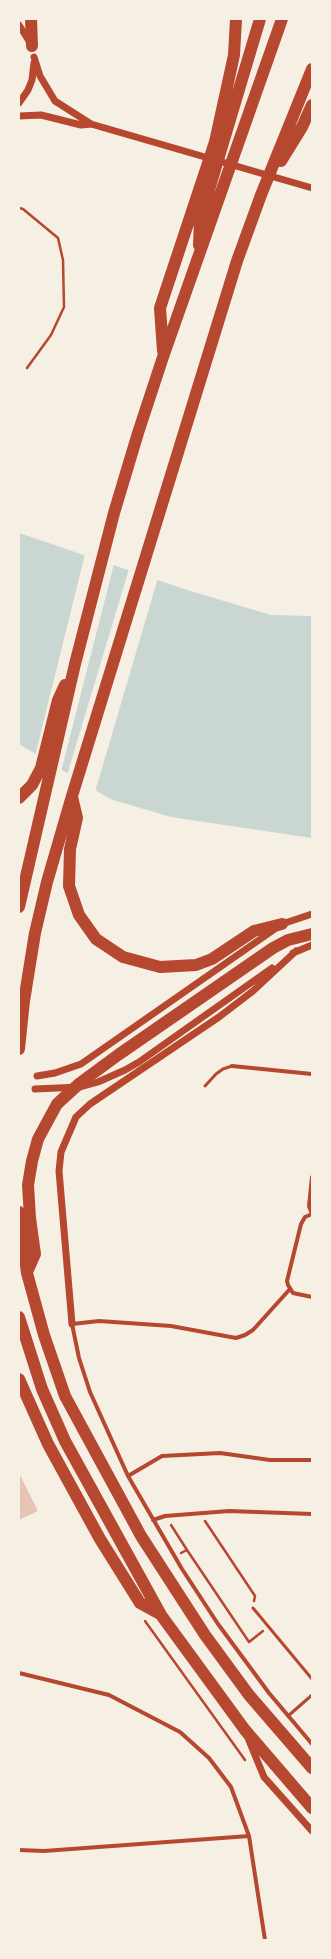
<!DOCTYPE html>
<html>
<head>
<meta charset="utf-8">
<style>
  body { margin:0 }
  #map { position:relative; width:331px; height:1959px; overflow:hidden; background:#f6efe4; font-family:"DM Sans",sans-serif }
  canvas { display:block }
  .frame { position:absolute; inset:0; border:20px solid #f6efe4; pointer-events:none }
</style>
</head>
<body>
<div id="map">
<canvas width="331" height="1959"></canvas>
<div class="frame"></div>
</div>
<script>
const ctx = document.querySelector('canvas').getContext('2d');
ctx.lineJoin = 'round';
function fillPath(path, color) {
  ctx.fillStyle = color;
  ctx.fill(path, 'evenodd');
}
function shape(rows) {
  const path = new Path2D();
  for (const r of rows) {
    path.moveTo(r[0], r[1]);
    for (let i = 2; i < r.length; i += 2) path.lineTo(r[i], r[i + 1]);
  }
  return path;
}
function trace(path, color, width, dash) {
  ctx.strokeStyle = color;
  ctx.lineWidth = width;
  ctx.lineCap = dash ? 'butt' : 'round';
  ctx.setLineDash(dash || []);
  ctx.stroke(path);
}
fillPath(shape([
  [19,533,187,590,271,615,312,616,312,838,171,817,110,799,19,744]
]), '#c9d6d2');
fillPath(shape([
  [85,554,114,564,61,772,35,756],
  [129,569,158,578,95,792,67,775]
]), '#f6efe4');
fillPath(shape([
  [19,1473,38,1511,19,1520]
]), '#e6c5b7');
trace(shape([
  [19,208,23,209,58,238,63,260,64,307,51,335,27,368],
  [205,1521,255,1596,254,1601],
  [171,1525,187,1550],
  [181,1553,187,1550,249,1642,263,1631],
  [145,1621,245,1760]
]), '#b5482f', 2.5);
trace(shape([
  [205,1086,216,1074,223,1069,232,1066],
  [253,1608,312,1679],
  [288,1716,312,1695]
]), '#b5482f', 3);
trace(shape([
  [232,1066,312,1074],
  [312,1177,309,1206,312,1214,305,1217,301,1224,287,1281,288,1285,293,1293,312,1297],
  [290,1289,253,1330,245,1335,236,1338,171,1326,99,1321,72,1324,79,1358,90,1392,128,1476,182,1569,218,1624,269,1693,312,1744],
  [128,1476,162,1456,220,1453,270,1460,312,1460],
  [153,1520,165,1516,229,1511,312,1514],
  [19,1673,109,1695,180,1732,209,1758,231,1787,249,1836,265,1940],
  [19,1850,44,1851,249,1836]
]), '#b5482f', 4);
trace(shape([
  [19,25,29,41],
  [34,57,40,76,55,101,91,124,312,188],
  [19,103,28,90,32,80,34,63],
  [19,116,41,115,81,125,91,124],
  [293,953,312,945],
  [37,1076,55,1073,81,1064,282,924,312,914],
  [35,1089,80,1087,98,1082,125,1070,139,1062,272,968],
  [72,1324,59,1171,61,1152,76,1117,90,1104,219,1017,253,991,296,951],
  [248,1738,264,1777,312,1831]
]), '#b5482f', 7);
trace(shape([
  [31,19,32,46],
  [281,161,302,127,312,105],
  [199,245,200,220,260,19],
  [163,351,160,308,215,142,234,55,236,19],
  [72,797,77,818,70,849,69,886,79,915,96,939,123,957,160,967,196,965,212,959,254,931,282,924],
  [19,798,32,785,41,768,58,700,65,685],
  [19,907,75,664,114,513,138,433,163,357,282,19],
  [19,1049,24,1001,35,933,47,882,72,796,237,261,261,195,312,69],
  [19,1212,27,1273,44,1335,65,1396,141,1536,205,1635,249,1695,312,1768],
  [27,1272,35,1254,30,1218,28,1185,32,1161,38,1139,57,1104,80,1083,118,1055,273,948,288,940,312,934],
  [19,1317,42,1389,65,1441,161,1615,245,1730,312,1808],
  [19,1379,48,1444,100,1539,140,1603,160,1614]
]), '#b5482f', 12);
</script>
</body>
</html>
